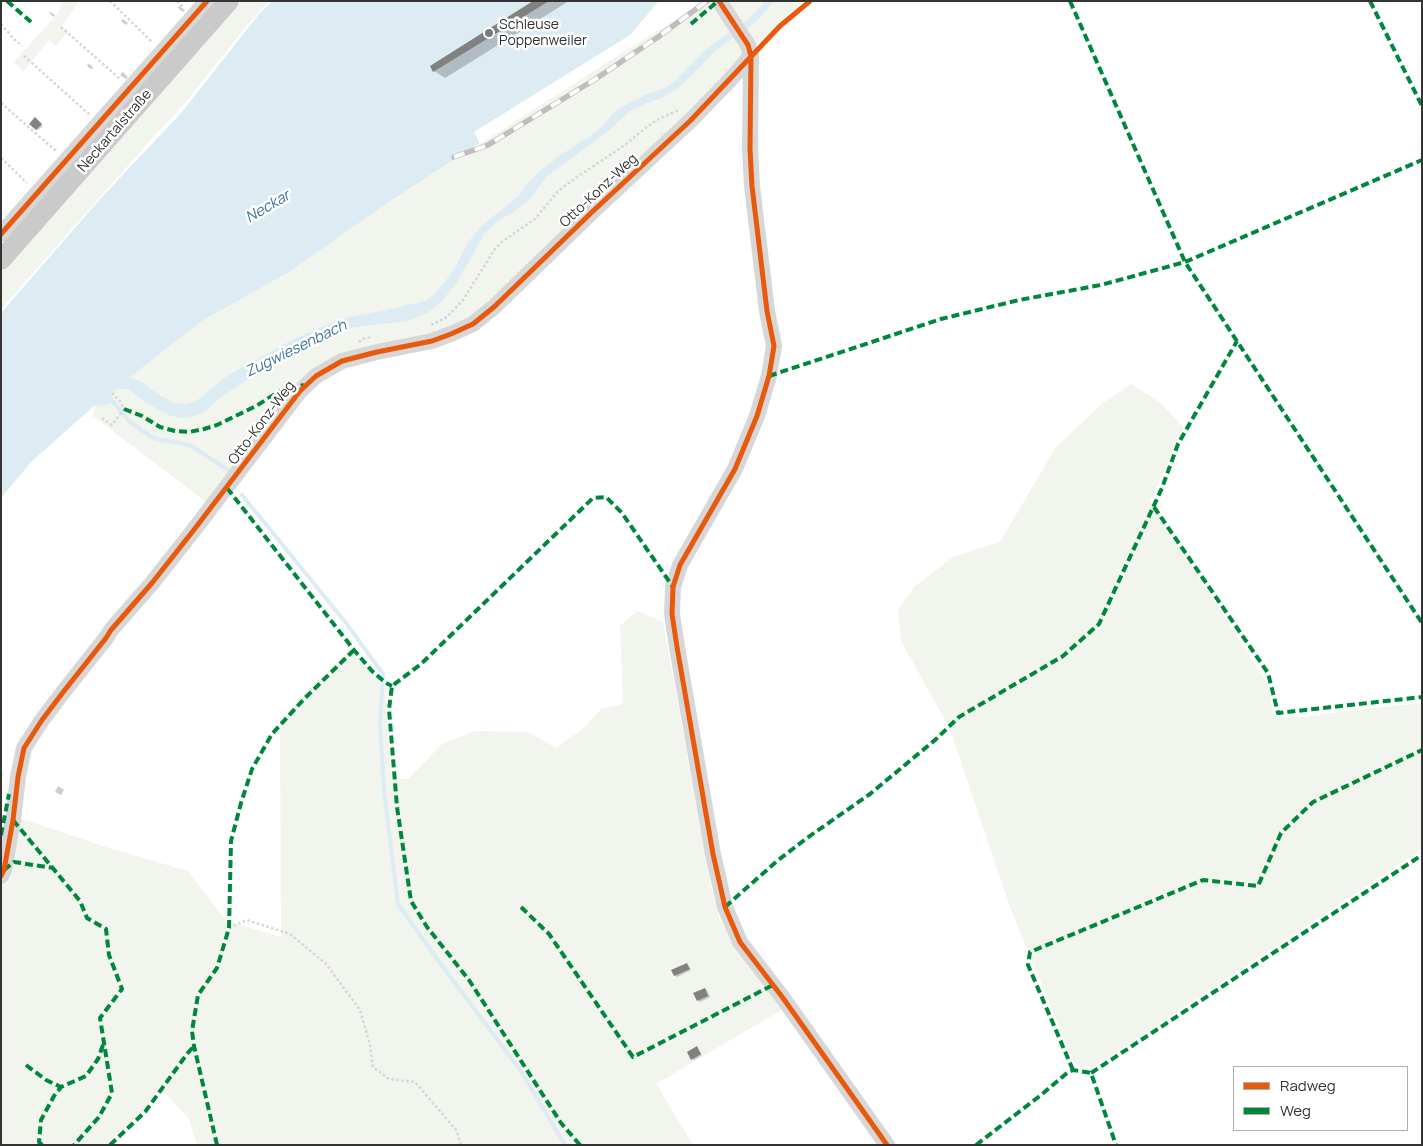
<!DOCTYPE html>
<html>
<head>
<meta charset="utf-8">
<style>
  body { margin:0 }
  #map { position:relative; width:1423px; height:1146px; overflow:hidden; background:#fff; font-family:Manrope,sans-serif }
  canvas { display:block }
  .frame { position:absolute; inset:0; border:2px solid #333; pointer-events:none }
  .legend { position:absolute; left:1233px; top:1066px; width:175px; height:65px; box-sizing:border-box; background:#fff; border:1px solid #adadad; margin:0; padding:6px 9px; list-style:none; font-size:15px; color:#333 }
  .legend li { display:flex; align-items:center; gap:10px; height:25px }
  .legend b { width:25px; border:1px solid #adadad }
</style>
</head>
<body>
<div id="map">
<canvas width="1423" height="1146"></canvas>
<div class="frame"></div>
<ul class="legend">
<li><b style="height:6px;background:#e8590c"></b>Radweg</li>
<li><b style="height:6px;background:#00873e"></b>Weg</li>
</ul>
</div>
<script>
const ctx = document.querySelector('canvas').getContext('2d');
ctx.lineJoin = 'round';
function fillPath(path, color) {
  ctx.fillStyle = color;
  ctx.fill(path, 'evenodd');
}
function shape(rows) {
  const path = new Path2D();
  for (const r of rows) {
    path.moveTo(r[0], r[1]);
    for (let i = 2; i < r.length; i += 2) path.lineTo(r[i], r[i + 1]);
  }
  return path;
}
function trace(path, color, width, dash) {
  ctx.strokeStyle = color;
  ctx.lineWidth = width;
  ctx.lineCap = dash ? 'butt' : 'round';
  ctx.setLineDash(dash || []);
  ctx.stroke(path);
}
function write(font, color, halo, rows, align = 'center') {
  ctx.font = font + ' Manrope,sans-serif';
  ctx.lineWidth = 5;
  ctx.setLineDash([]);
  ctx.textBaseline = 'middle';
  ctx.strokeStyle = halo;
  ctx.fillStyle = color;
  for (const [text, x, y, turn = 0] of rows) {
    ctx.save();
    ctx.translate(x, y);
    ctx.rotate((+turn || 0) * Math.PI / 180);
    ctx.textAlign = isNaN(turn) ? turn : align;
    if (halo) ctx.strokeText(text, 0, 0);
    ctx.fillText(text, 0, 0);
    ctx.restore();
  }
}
fillPath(shape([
  [63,1,79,1,62,26,68,32,56,46,49,40,23,72,14,62,58,13],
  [241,1,269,1,248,24,180,109,156,134,1,309,1,272],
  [707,1,804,1,799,5,490,307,444,335,312,372,209,504,93,416,95,405,110,392,202,321,289,272,389,202,636,44],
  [1131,384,1161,403,1184,428,1150,501,1268,685,1274,717,1304,717,1363,709,1422,703,1422,849,1092,1068,1075,1065,1011,910,950,729,901,641,898,610,914,587,953,557,1000,542,1056,447,1104,402],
  [637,611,663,622,711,886,720,920,746,960,783,1009,656,1084,693,1145,197,1145,189,1119,165,1093,159,1089,144,1111,105,1145,1,1145,1,889,20,818,109,848,188,871,226,921,281,937,280,721,302,696,350,649,387,688,386,709,392,778,408,779,442,744,475,731,528,732,556,748,583,729,601,709,623,704,620,626]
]), '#f1f5ed');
fillPath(shape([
  [272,1,659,1,630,35,474,132,480,143,389,202,289,272,202,321,130,377,142,382,159,395,174,403,186,404,193,402,201,398,224,378,242,367,296,338,329,324,349,317,383,311,425,301,436,293,446,280,455,268,467,244,481,226,519,196,526,185,541,170,562,154,593,134,605,124,612,114,622,107,645,95,665,88,675,81,705,50,728,33,747,21,766,1,774,1,757,21,716,50,695,72,678,88,662,98,644,104,629,112,606,133,548,175,530,199,514,212,500,219,485,233,457,282,441,302,428,313,407,321,363,326,349,328,333,334,323,342,300,351,262,370,221,397,204,412,192,417,182,418,171,416,146,403,128,389,119,389,110,392,114,403,105,405,94,406,31,462,1,498,1,313,100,199,182,112,259,14]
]), '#ddebf3');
fillPath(shape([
  [535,1,569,1,445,78,434,71,431,66],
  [179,6,185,10,183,12,178,8],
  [50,12,55,15,54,17,49,13],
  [123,19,128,23,126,25,121,21],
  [88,64,91,65,93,68,92,69,89,68,87,65],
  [123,72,128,77,126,79,120,75],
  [37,120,43,126,38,130,36,129],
  [58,786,64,790,61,795,55,792],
  [687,964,691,970,677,977,675,975],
  [705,989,707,990,710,997,700,1002,698,1000],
  [697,1048,702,1055,694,1060,692,1059]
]), '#0003');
trace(shape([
  [111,399,129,421,153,438,190,445,228,470],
  [242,495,346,623,383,674,380,724,384,790,398,904,440,963,521,1071,565,1145]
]), '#ddebf3', 4);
fillPath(shape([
  [533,1,549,1,433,72,430,66],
  [35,117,42,124,36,130,29,124],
  [687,963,690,969,674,976,671,970],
  [705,988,708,996,697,1001,693,993],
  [697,1046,701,1054,691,1060,687,1052]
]), '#818181');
trace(shape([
  [110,1,152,42],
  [177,1,183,7],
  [1,24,13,38,22,46],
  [61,27,120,79],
  [24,56,90,115],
  [1,103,56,151],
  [1,158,27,183],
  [431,325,447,317,463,300,495,249,503,241,535,219,558,191,574,179,625,145,648,126,657,120,679,110],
  [359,342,362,339,372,337],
  [102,418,112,425,124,409,120,401,112,393],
  [1,776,3,771],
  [229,928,247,920,290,934,326,964,360,1010,370,1045,373,1067,389,1079,415,1082,456,1130,461,1145]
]), '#d6d6d6', 2.5, [2.5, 2.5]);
trace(shape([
  [719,1,748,45,751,56,750,149,752,186,767,311,774,346,769,376,757,416,735,469,680,565,673,587,672,614,677,647,713,854,725,907,740,942,783,998,887,1145],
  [1,234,207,1],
  [1,876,4,870,13,820,18,777,24,748,42,720,64,691,106,638,111,630,152,583,193,531,300,391,316,376,342,361,377,352,432,341,451,334,473,324,494,307,591,213,690,121,729,81,751,56]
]), '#d7d7d7', 16);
trace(shape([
  [1,260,229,1]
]), '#cacaca', 20);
const rail = shape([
  [454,157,488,145,594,80,658,37,707,1]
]);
trace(rail, '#bebebe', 5.5);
trace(rail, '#fff', 4, [11]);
trace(shape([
  [7,1,31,22],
  [1070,1,1185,262,1422,623],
  [1370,1,1422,106],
  [691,24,718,1],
  [769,376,941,319,1019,300,1101,285,1185,262,1422,160],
  [124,409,142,416,160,427,175,431,189,432,204,429,217,425,256,406,280,391,304,385],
  [227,488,354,650,372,671,386,683,392,686],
  [1154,507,1268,673,1278,713,1422,697],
  [13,820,80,901,87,918,106,929,109,955,122,989,100,1018,112,1093,99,1117,74,1145],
  [1,835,9,794],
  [4,870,14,862,53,868],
  [521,907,549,934,633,1057,773,985],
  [725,907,777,861,807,838,870,794,935,740,959,717,1063,656,1099,624,1162,488,1178,444,1237,341],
  [26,1065,46,1080,61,1087],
  [1073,1070,1028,965,1030,952,1203,880,1258,886,1281,833,1313,802,1422,750],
  [1091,1073,1422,855],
  [42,1145,39,1142,41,1120,54,1096,61,1087,86,1076,98,1059,104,1042],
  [110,1145,145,1112,187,1054,194,1046],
  [217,1145,194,1046,192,1031,198,995,217,968,229,928,231,841,241,803,252,769,272,734,304,699,354,650],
  [580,1145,561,1123,469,980,427,927,411,901,397,807,389,709,392,686,421,664,593,498,606,497,622,513,673,587],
  [976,1145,1041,1095,1067,1073,1073,1070,1091,1073,1116,1145]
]), '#00873e', 4, [8, 4]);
trace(shape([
  [719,1,748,45,751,56,750,149,752,186,767,311,774,346,769,376,757,416,735,469,680,565,673,587,672,614,677,647,713,854,725,907,740,942,783,998,887,1145],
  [1,234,207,1],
  [1,876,4,870,13,820,18,777,24,748,42,720,64,691,106,638,111,630,152,583,193,531,300,391,316,376,342,361,377,352,432,341,451,334,473,324,494,307,591,213,690,121,780,26,810,1]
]), '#e8590c', 5);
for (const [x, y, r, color] of [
  [489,33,5,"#7a7a7a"]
]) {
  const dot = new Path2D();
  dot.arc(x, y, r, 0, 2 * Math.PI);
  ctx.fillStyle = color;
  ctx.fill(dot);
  trace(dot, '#fff', 2);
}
write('14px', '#333', '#fff', [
  ["Schleuse",499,25],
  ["Poppenweiler",499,41]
], 'left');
write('14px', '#333', '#fff', [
  ["Neckartalstraße",115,131,-49],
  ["Otto-Konz-Weg",599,191,-43],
  ["Otto-Konz-Weg",262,423,-53]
]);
write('italic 15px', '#3f7597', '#fff', [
  ["Neckar",268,207,-31],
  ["Zugwiesenbach",296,349,-26]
]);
</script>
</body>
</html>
